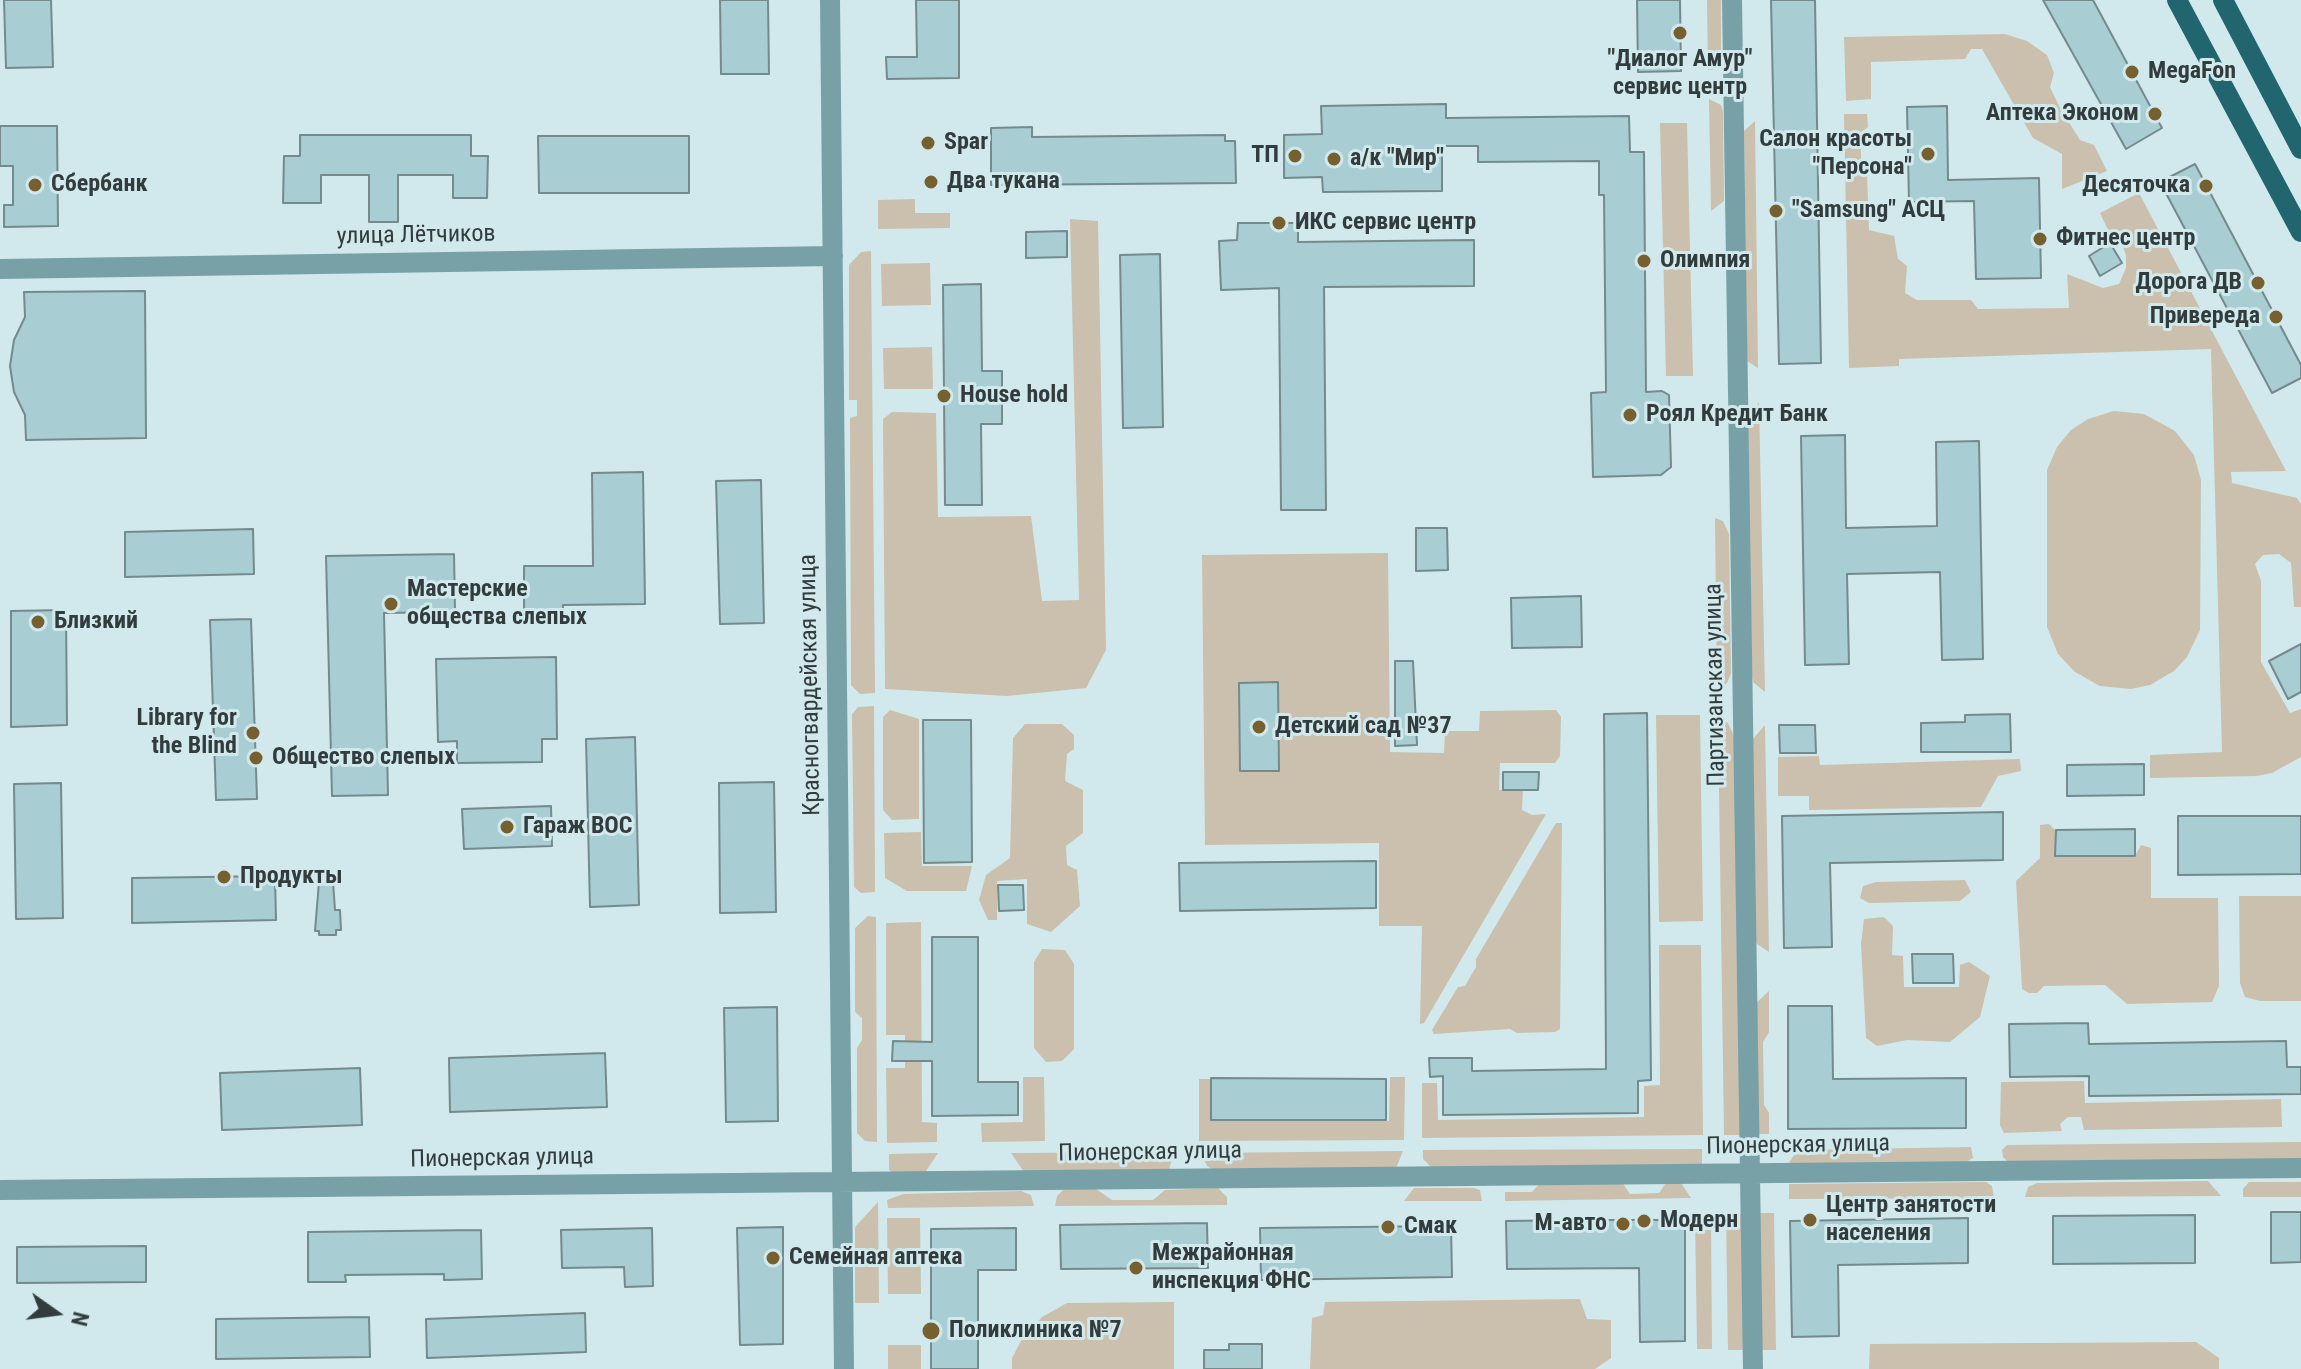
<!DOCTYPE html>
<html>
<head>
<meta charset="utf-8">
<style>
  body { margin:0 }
  #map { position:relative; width:2301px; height:1369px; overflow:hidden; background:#d1e9ec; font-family:"Roboto Condensed",sans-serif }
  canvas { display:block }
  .north { position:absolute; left:16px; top:1273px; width:80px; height:80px; -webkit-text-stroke:6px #d1e9ec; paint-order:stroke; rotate:104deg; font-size:22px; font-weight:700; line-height:32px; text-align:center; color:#323c3d }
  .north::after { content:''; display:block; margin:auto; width:28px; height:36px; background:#323c3d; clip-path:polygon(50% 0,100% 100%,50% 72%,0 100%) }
</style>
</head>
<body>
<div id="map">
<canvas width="2301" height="1369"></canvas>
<div class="north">N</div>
</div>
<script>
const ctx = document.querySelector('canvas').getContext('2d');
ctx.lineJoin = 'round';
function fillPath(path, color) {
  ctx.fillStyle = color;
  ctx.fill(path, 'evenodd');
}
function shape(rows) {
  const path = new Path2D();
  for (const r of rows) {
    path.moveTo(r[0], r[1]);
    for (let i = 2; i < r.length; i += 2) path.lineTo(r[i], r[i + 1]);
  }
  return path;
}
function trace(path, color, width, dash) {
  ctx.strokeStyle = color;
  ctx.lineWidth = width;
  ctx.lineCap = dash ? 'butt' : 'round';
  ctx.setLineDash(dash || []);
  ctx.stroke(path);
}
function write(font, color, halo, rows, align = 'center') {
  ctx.font = font + ' "Roboto Condensed",sans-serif';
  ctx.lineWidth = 6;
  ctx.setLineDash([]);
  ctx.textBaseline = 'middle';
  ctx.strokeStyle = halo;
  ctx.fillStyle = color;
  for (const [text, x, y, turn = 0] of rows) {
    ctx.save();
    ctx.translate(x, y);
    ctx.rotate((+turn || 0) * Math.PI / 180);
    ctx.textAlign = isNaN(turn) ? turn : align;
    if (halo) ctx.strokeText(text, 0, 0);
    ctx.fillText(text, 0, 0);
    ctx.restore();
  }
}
fillPath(shape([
  [1707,0,1721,0,1721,56,1715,69,1708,70],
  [2005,34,2027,41,2047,55,2054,73,2050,87,2059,106,2080,140,2094,145,2107,171,2062,189,2062,154,2033,138,1982,49,1971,49,1965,59,1871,62,1871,99,1846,101,1844,37],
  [1709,99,1721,105,1723,112,1724,201,1711,211],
  [1844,114,1867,114,1868,127,1861,132,1861,168,1867,172,1869,230,1894,236,1898,259,1907,266,1905,293,1917,300,1971,300,1978,309,2069,308,2067,274,2103,288,2119,284,2126,268,2126,255,2119,237,2107,228,2100,213,2139,193,2286,471,2231,472,2232,483,2297,498,2301,504,2301,607,2294,607,2291,563,2279,554,2263,555,2255,564,2261,581,2261,662,2290,713,2301,709,2301,757,2272,773,2256,776,2150,778,2150,755,2222,752,2211,349,1899,359,1899,366,1849,368],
  [1755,121,1758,368,1747,361,1744,131],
  [1660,123,1687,123,1693,376,1666,376],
  [915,199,915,213,950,213,950,228,878,229,878,200],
  [1070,219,1098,221,1106,650,1086,688,1007,696,885,689,883,419,892,412,936,413,938,517,1031,516,1042,601,1079,600],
  [871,251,875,693,860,694,851,685,850,418,857,416,857,400,849,400,849,265,861,252],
  [930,263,931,305,882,306,881,264],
  [932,347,933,389,884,389,883,348],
  [1759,402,1765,692,1753,682,1751,669,1748,422],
  [2114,411,2144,414,2175,431,2194,455,2201,480,2200,630,2187,657,2174,671,2150,685,2131,689,2100,686,2075,672,2058,654,2047,627,2047,470,2057,447,2071,430,2088,419],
  [1715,518,1723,521,1729,534,1731,673,1727,683,1717,691],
  [1388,553,1390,752,1444,753,1445,731,1479,731,1480,711,1556,710,1561,717,1560,756,1555,763,1500,763,1499,790,1523,790,1522,810,1532,815,1546,814,1424,1023,1420,1024,1422,926,1379,926,1379,843,1205,845,1202,555],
  [874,706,875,892,861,893,854,887,852,714,858,707],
  [890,710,919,719,919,819,892,820,883,810,883,717],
  [1656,715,1700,715,1703,921,1659,922],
  [1718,719,1728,723,1735,738,1740,1135,1724,1135],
  [1025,724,1062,724,1074,735,1074,749,1067,754,1065,781,1083,790,1083,833,1066,846,1067,865,1077,870,1080,906,1051,932,1027,924,1027,879,997,881,997,920,988,920,979,900,986,875,1010,858,1013,738],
  [1765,725,1769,952,1757,944,1754,937,1752,740],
  [1819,756,1820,765,2020,759,2021,771,1998,776,1981,807,1809,810,1809,796,1778,796,1778,757],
  [1556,823,1562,823,1560,1029,1555,1032,1517,1033,1510,1029,1434,1034,1432,1030,1458,987,1465,986,1476,967,1476,959],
  [2049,824,2055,830,2056,856,2135,856,2141,845,2151,848,2151,898,2218,898,2219,986,2212,1002,2127,1004,2105,985,2044,986,2037,993,2029,993,2022,989,2016,881,2040,858,2040,825],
  [921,832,922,866,972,866,966,891,907,891,885,878,884,833],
  [1965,880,1971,892,1960,901,1869,903,1860,898,1863,886,1876,882],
  [2239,896,2301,896,2301,1001,2260,1001,2245,997,2240,983],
  [868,916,876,917,877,1142,865,1141,857,1133,857,1048,862,1040,862,1018,855,1012,855,928],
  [1884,917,1893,926,1892,955,1903,956,1904,987,1959,987,1960,965,1969,962,1990,976,1980,1017,1950,1042,1907,1040,1877,1046,1866,1038,1861,944,1864,919],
  [921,922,922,1122,937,1123,937,1142,887,1143,886,1068,905,1068,905,1035,886,1035,886,923],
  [1659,945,1701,945,1703,1135,1422,1138,1422,1083,1437,1083,1438,1120,1644,1117,1644,1086,1660,1085],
  [1042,949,1065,950,1074,964,1074,1049,1062,1061,1046,1062,1034,1048,1034,962],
  [1769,991,1769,1032,1763,1042,1764,1105,1769,1113,1769,1134,1756,1134,1756,1003],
  [1023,1077,1044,1077,1045,1141,982,1142,981,1123,1023,1122],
  [1390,1077,1405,1077,1404,1140,1199,1141,1199,1079,1210,1079,1211,1121,1389,1121],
  [2084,1081,2085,1103,2281,1099,2282,1127,2084,1130,2081,1117,2068,1117,2060,1124,2062,1131,2004,1133,2000,1125,2001,1082],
  [2301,1142,2301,1159,2008,1162,2003,1157,2002,1150,2007,1145],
  [1971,1147,1973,1158,1966,1162,1794,1166,1789,1162,1798,1150],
  [1702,1149,1702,1168,1433,1169,1423,1159,1423,1150],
  [1403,1151,1395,1171,1215,1171,1207,1166,1201,1153],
  [1174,1152,1169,1170,1024,1172,1011,1153],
  [938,1153,924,1174,894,1175,889,1170,889,1154],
  [2208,1181,2221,1196,2025,1197,2028,1187,2037,1183],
  [1541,1182,1622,1182,1630,1194,1659,1193,1666,1183,1681,1183,1691,1198,1505,1201,1505,1192,1532,1192],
  [1986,1182,1992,1186,1994,1198,1789,1199,1789,1184],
  [2249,1182,2301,1182,2301,1197,2243,1197,2243,1189],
  [1218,1188,1227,1197,1227,1205,1055,1206,1057,1196,1064,1189,1096,1189,1112,1200,1153,1200,1165,1190],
  [1414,1188,1474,1188,1480,1190,1482,1201,1404,1201],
  [1021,1191,1031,1195,1034,1206,888,1208,887,1200,903,1194],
  [878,1202,879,1303,855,1303,855,1227],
  [1758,1213,1774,1213,1776,1350,1760,1350],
  [1726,1214,1742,1214,1744,1350,1728,1350],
  [1695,1216,1711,1216,1712,1349,1697,1349],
  [887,1218,920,1218,921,1294,888,1294],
  [1580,1299,1587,1319,1611,1320,1611,1358,1595,1369,1310,1369,1312,1318,1323,1315,1325,1302],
  [1174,1302,1174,1369,1012,1369,1012,1358,1022,1339,1042,1317,1067,1303],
  [2196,1342,2219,1358,2219,1369,1869,1369,1870,1344],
  [888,1345,921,1345,921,1369,888,1369]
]), '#cac0ad');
const building = shape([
  [4,0,51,0,53,67,6,68,4,0],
  [720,0,768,0,769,74,721,74,720,0],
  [916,0,959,0,959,78,887,79,886,57,917,57,916,0],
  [1637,0,1680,0,1681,71,1638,72,1637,0],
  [1771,0,1815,0,1821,363,1779,364,1771,0],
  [2043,0,2093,0,2162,128,2126,149,2043,0],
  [1446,104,1446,118,1629,116,1630,152,1644,152,1646,392,1662,391,1669,395,1671,467,1661,475,1593,477,1591,393,1606,392,1604,195,1599,195,1599,161,1478,162,1478,146,1442,146,1442,191,1323,192,1322,177,1284,178,1284,135,1322,134,1321,106,1446,104],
  [1947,106,1948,180,2039,178,2041,278,1976,279,1974,201,1909,202,1907,107,1947,106],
  [0,126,57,126,58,226,4,227,4,205,13,205,13,166,0,166,0,126],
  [1032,127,1032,137,1225,135,1225,141,1235,141,1236,183,991,185,991,128,1032,127],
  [300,135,471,135,471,156,488,156,487,198,453,198,453,175,398,175,398,222,369,222,369,175,321,175,321,203,283,203,284,156,300,156,300,135],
  [538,136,689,136,689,193,539,193,538,136],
  [2195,164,2301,365,2301,378,2272,393,2160,182,2195,164],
  [1238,223,1298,223,1298,242,1474,240,1474,286,1324,287,1326,510,1281,510,1279,288,1221,290,1219,241,1237,240,1238,223],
  [1067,231,1067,257,1026,258,1026,232,1067,231],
  [2110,243,2122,263,2100,276,2089,256,2110,243],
  [1160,254,1163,427,1123,428,1120,255,1160,254],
  [981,284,982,371,1002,371,1002,424,981,424,982,505,945,505,943,285,981,284],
  [145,291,146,438,26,440,25,415,14,392,10,366,14,340,25,317,24,292,145,291],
  [1845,435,1846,528,1937,526,1936,442,1979,441,1983,659,1942,660,1940,572,1847,574,1849,664,1805,665,1801,436,1845,435],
  [643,472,645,604,563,605,563,615,524,615,524,566,593,566,592,473,643,472],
  [761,480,764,623,720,624,716,481,761,480],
  [1416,528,1447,528,1448,570,1416,571,1416,528],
  [253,529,254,574,125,577,125,532,253,529],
  [454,554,455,612,384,613,388,795,332,796,326,556,454,554],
  [1581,596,1582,647,1512,648,1511,598,1581,596],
  [66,610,67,725,11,727,11,611,66,610],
  [251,619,257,799,216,800,210,620,251,619],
  [2301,644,2301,692,2288,699,2269,661,2301,644],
  [556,657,557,739,542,739,542,762,457,763,457,741,438,742,436,659,556,657],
  [1395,661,1413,661,1417,745,1395,746,1395,661],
  [1278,682,1279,771,1240,771,1239,683,1278,682],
  [1647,713,1651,1080,1638,1081,1638,1113,1443,1115,1443,1076,1430,1077,1429,1058,1472,1058,1472,1071,1606,1069,1604,714,1647,713],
  [2010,714,2011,752,1921,752,1921,723,1965,722,1965,715,2010,714],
  [923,720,971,720,972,862,924,863,923,720],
  [1779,725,1815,725,1816,753,1780,753,1779,725],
  [635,737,639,905,590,907,586,739,635,737],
  [2144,764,2144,795,2067,796,2067,765,2144,764],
  [1503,772,1539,772,1538,790,1503,790,1503,772],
  [774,782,776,912,720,913,719,783,774,782],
  [61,783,63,918,16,919,14,784,61,783],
  [551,806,552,846,464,849,462,809,551,806],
  [2003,812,2003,860,1830,863,1832,947,1784,948,1782,816,2003,812],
  [2178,816,2301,816,2301,874,2178,875,2178,816],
  [2135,829,2135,856,2055,856,2056,830,2135,829],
  [1376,861,1376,908,1180,911,1179,863,1376,861],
  [275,876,276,920,132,923,132,878,275,876],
  [319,882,333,882,335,910,340,910,341,930,336,930,336,935,319,935,319,931,315,931,319,882],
  [998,885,1023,885,1024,910,999,911,998,885],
  [932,937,978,937,978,1082,1018,1082,1018,1115,932,1116,932,1061,892,1061,893,1041,932,1042,932,937],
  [1912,954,1953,954,1954,983,1913,983,1912,954],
  [1788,1006,1832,1006,1833,1079,1966,1078,1966,1128,1788,1129,1788,1006],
  [777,1007,778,1121,726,1122,724,1008,777,1007],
  [2088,1023,2089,1044,2286,1041,2287,1067,2301,1067,2301,1094,2089,1096,2089,1076,2010,1077,2009,1024,2088,1023],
  [605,1053,607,1107,450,1112,449,1058,605,1053],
  [360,1068,362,1125,222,1130,220,1073,360,1068],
  [1211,1078,1386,1079,1386,1120,1211,1120,1211,1078],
  [2271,1212,2301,1212,2301,1262,2271,1263,2271,1212],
  [2195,1215,2195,1263,2053,1264,2053,1216,2195,1215],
  [1968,1218,1968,1263,1838,1265,1839,1336,1792,1337,1790,1221,1968,1218],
  [1585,1220,1685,1220,1685,1341,1640,1342,1639,1268,1507,1269,1506,1221,1585,1220],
  [1207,1223,1208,1268,1061,1269,1060,1225,1207,1223],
  [1451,1226,1452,1277,1261,1280,1260,1228,1451,1226],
  [783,1227,783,1344,740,1345,737,1228,783,1227],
  [652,1228,653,1286,625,1287,624,1267,562,1268,561,1230,652,1228],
  [1016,1228,1016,1270,978,1270,978,1369,931,1369,931,1229,1016,1228],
  [481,1230,482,1279,444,1280,444,1274,345,1275,346,1282,308,1282,308,1232,481,1230],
  [146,1246,146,1282,17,1283,17,1247,146,1246],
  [585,1313,586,1352,427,1358,426,1319,585,1313],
  [369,1317,370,1357,216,1359,216,1319,369,1317],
  [1229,1344,1262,1344,1262,1369,1204,1369,1204,1350,1229,1350,1229,1344]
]);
fillPath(building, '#a8ced3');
trace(building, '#748a8d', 2);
trace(shape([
  [830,0,844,1369],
  [1732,0,1753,1369],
  [0,269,833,256],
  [0,1190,2301,1168]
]), '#78a1a7', 20);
trace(shape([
  [2177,0,2301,232],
  [2223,0,2301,149]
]), '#21666f', 20);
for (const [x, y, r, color] of [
  [1680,33,8,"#766030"],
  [2132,72,8,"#766030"],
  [2155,114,8,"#766030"],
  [928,143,8,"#766030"],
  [1928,154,8,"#766030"],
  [1295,156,8,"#766030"],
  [1334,159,8,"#766030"],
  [931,182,8,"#766030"],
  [35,185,8,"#766030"],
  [2206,186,8,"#766030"],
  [1776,211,8,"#766030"],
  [1279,223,8,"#766030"],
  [2040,239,8,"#766030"],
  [1644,261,8,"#766030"],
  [2258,283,8,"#766030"],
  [2276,317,8,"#766030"],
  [944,396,8,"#766030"],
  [1630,415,8,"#766030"],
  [391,604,8,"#766030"],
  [38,622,8,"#766030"],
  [1259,727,8,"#766030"],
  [253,733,8,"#766030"],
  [256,758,8,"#766030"],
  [507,827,8,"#766030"],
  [224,877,8,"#766030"],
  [1810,1220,8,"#766030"],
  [1644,1221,8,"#766030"],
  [1623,1224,8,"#766030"],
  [1388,1227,8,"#766030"],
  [773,1258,8,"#766030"],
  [1136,1268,8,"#766030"],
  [931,1331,10,"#766030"]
]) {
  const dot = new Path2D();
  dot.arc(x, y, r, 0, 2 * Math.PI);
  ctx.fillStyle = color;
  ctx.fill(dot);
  trace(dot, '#d1e9ec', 3);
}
write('bold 24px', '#323c3d', '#d1e9ec', [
  ["\"Диалог Амур\"",1680,60,"center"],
  ["сервис центр",1680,88,"center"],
  ["MegaFon",2148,72],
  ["Аптека Эконом",2139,114,"right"],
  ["Салон красоты",1912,140,"right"],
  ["\"Персона\"",1912,168,"right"],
  ["Spar",944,143],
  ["ТП",1279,156,"right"],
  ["а/к \"Мир\"",1350,159],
  ["Два тукана",947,182],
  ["Сбербанк",51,185],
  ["Десяточка",2190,186,"right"],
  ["\"Samsung\" АСЦ",1792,211],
  ["ИКС сервис центр",1295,223],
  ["Фитнес центр",2056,239],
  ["Олимпия",1660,261],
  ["Дорога ДВ",2242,283,"right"],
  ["Привереда",2260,317,"right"],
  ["House hold",960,396],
  ["Роял Кредит Банк",1646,415],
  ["Мастерские",407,590],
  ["общества слепых",407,618],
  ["Близкий",54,622],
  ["Library for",237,719,"right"],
  ["the Blind",237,747,"right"],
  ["Детский сад №37",1275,727],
  ["Общество слепых",272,758],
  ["Гараж ВОС",523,827],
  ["Продукты",240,877],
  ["Центр занятости",1826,1206],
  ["населения",1826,1234],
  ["Модерн",1660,1221],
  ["М-авто",1607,1224,"right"],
  ["Смак",1404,1227],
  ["Межрайонная",1152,1254],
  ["инспекция ФНС",1152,1282],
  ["Семейная аптека",789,1258],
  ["Поликлиника №7",949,1331]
], 'left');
write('24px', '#323c3d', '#d1e9ec', [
  ["улица Лётчиков",416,236,-1],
  ["Красногвардейская улица",811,685,-91],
  ["Партизанская улица",1716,685,-91],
  ["Пионерская улица",1798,1146,-1],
  ["Пионерская улица",1150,1153,-1],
  ["Пионерская улица",502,1159,-1]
]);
</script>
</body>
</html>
